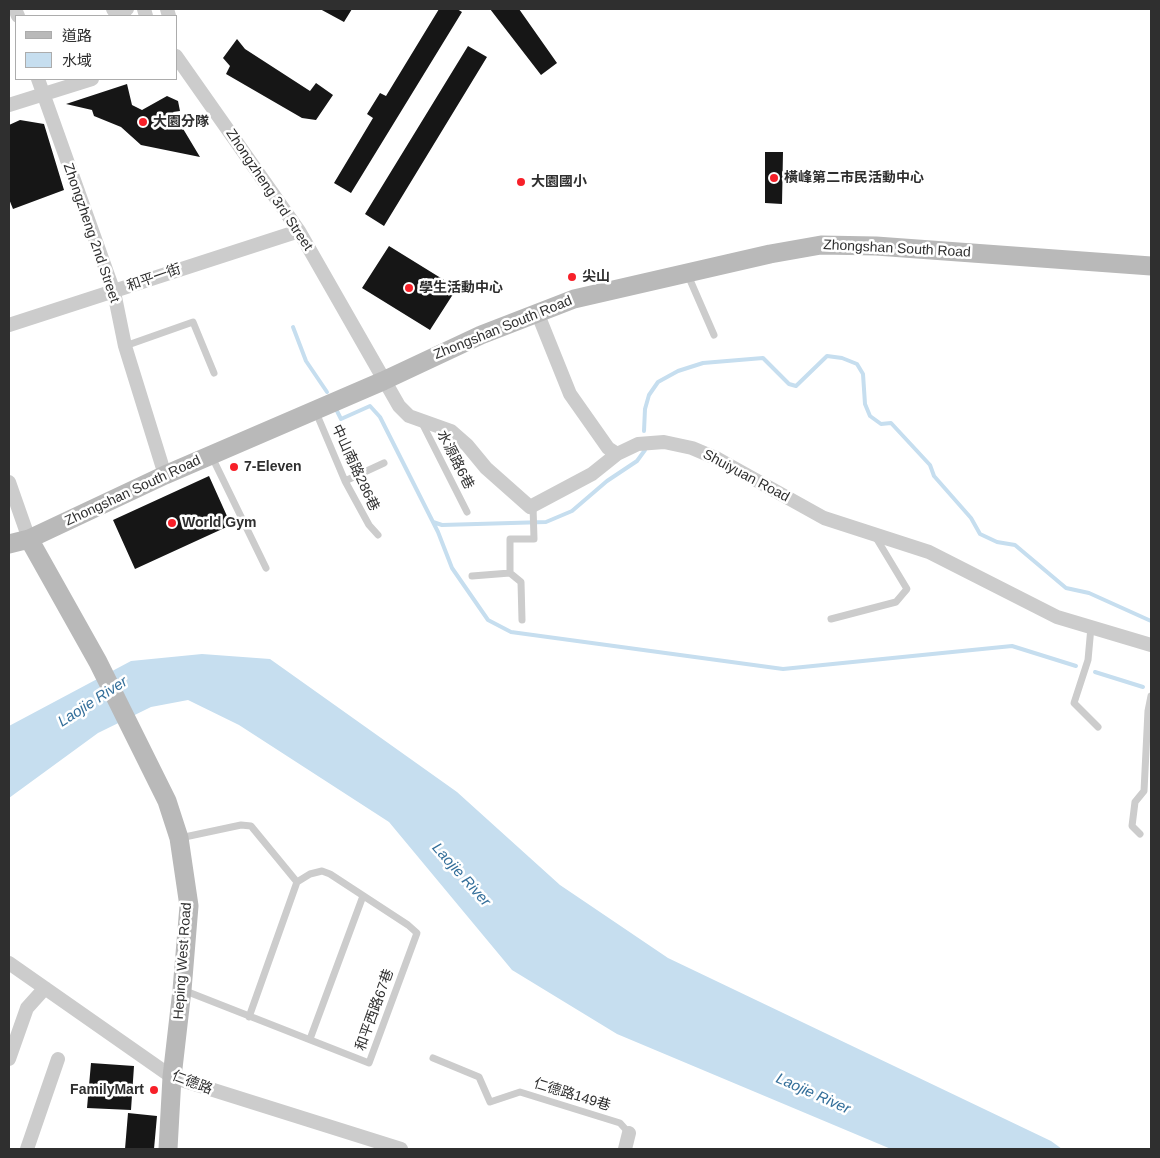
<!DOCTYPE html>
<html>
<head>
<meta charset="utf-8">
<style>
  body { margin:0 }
  #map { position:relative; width:1160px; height:1158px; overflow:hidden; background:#fff; font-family:Helvetica,"Noto Sans TC",sans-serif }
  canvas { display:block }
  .frame { position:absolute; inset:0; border:10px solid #2f2f2f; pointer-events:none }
  .legend { position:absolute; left:15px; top:15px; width:162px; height:65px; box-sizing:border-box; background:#fff; border:1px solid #acacac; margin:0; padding:6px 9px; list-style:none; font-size:15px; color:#2f2f2f }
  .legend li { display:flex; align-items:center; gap:10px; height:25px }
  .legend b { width:25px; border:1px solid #acacac }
</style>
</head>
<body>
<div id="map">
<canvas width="1160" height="1158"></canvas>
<div class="frame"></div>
<ul class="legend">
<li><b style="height:6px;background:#b9b9b9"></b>道路</li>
<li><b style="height:14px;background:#c6deef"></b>水域</li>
</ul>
</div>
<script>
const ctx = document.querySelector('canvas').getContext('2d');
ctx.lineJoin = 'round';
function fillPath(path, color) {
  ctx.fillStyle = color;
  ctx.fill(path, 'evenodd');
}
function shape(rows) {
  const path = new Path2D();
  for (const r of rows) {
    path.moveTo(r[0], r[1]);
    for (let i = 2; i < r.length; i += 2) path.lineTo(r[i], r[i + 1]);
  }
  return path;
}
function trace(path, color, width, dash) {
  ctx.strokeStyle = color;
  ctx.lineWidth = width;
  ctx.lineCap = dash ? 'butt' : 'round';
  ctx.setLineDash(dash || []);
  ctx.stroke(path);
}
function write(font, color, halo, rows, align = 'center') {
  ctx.font = font + ' Helvetica,"Noto Sans TC",sans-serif';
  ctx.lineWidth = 5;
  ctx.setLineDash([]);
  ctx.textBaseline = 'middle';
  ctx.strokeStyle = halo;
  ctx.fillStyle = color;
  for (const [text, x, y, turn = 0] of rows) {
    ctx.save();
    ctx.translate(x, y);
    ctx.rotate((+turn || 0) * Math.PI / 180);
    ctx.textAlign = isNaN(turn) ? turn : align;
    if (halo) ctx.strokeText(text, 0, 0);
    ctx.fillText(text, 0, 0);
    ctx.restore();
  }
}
fillPath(shape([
  [202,654,270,659,457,792,560,885,668,958,1051,1141,1062,1149,891,1149,617,1034,512,970,389,822,239,725,188,700,151,707,98,733,9,798,9,726,131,661]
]), '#c6deef');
trace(shape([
  [293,327,306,361,327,392],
  [337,411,341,419,370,406,380,417,438,532,452,568,488,620,511,632,783,669,1012,646,1076,666],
  [644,431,645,409,649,395,658,382,678,371,703,363,763,358,789,384,796,386,827,356,842,358,857,364,863,374,865,404,870,416,881,424,891,423,930,465,934,476,971,518,980,534,997,542,1015,545,1066,588,1089,593,1151,621],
  [433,522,442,525,546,522,572,511,607,481,637,461,645,450],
  [1095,672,1143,687]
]), '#c6deef', 4);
fillPath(shape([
  [320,9,352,9,344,22],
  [439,9,457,9,462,12,351,193,334,183,373,118,367,114,380,93,386,96],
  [490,9,519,9,557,63,541,75],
  [237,39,245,49,310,91,316,83,333,95,316,120,302,118,226,74,230,66,223,58],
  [468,46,487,57,384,226,365,214],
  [127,84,132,105,142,110,167,96,178,101,180,111,173,112,200,157,141,145,121,127,94,116,92,110,66,104],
  [20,120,44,124,64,190,13,209,9,199,9,125],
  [765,152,783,152,782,204,765,203],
  [389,246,457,288,430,330,362,288],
  [209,476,231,525,135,569,113,520],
  [91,1063,134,1066,131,1110,87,1108],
  [128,1113,157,1116,154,1149,125,1149]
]), '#161616');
trace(shape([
  [687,273,714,335],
  [125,346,193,322,214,373],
  [315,410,345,481,369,525,378,535],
  [421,421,467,512],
  [212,457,266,568],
  [345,481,384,463],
  [472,576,510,573],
  [831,619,896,602,907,589,875,536],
  [522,620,521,582,510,573,510,539,534,539,533,506],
  [1091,627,1088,660,1074,703,1098,727],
  [1140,834,1132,826,1135,802,1144,791,1148,711,1151,696],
  [180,838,241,825,251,826,297,882],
  [183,990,369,1063,417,933,408,925,330,874,322,871,310,874,297,882],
  [249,1017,297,882],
  [310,1039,363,896],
  [433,1058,479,1077,490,1102,520,1092,620,1123,629,1133]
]), '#ccc', 7);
trace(shape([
  [15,9,18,16],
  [113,9,115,12,127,9],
  [144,9,146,16],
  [167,9,169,16],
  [176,56,299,231,399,406,409,416,451,431,467,445,486,468,530,507,592,474,617,454,638,444,664,442,692,448,718,459,824,518,929,552,1057,617,1151,645],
  [38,79,114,292,125,346,165,475],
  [9,105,92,79],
  [537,312,570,394,608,448,617,454],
  [9,325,299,231],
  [9,482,29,539],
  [9,963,172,1077,401,1149],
  [9,1059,27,1008,45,988],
  [27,1149,58,1059],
  [625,1149,629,1133]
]), '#ccc', 14);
trace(shape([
  [29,539,98,662,167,801,179,838,189,906,182,990,172,1077,168,1149],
  [9,544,29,539,165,475,383,381,481,335,574,299,770,254,821,245,876,246,1151,266]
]), '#b9b9b9', 19);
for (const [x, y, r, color] of [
  [143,122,5,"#f72029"],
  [774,178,5,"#f72029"],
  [521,182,5,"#f72029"],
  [572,277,5,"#f72029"],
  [409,288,5,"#f72029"],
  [234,467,5,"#f72029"],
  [172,523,5,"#f72029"],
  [154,1090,5,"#f72029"]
]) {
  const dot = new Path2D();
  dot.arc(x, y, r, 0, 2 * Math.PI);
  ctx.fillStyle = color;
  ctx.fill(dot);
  trace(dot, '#fff', 2);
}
write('bold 14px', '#2f2f2f', '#fff', [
  ["大園分隊",153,122],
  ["橫峰第二市民活動中心",784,178],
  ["大園國小",531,182],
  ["尖山",582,277],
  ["學生活動中心",419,288],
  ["7-Eleven",244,467],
  ["World Gym",182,523],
  ["FamilyMart",144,1090,"right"]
], 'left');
write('14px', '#2f2f2f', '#fff', [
  ["Zhongzheng 3rd Street",269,190,56],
  ["Zhongzheng 2nd Street",91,233,71],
  ["Zhongshan South Road",897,249,3],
  ["和平一街",154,278,-19],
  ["Zhongshan South Road",503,328,-22],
  ["水源路6巷",455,460,63],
  ["中山南路286巷",355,468,65],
  ["Shuiyuan Road",746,476,28],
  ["Zhongshan South Road",133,491,-25],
  ["Heping West Road",183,961,-86],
  ["和平西路67巷",375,1010,-70],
  ["仁德路",192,1083,21],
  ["仁德路149巷",572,1095,17]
]);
write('italic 15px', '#346f9a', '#fff', [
  ["Laojie River",93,702,-33],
  ["Laojie River",461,875,48],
  ["Laojie River",813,1094,24]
]);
</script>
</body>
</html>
